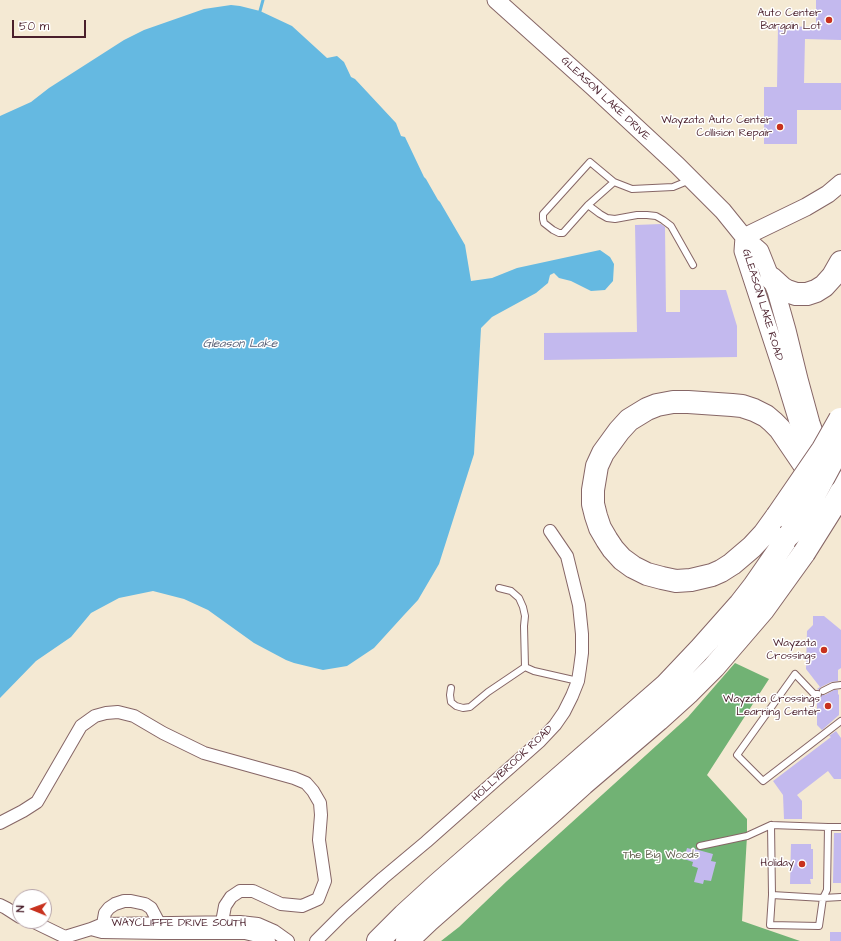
<!DOCTYPE html>
<html>
<head>
<meta charset="utf-8">
<style>
  body { margin:0 }
  #map { position:relative; width:841px; height:941px; overflow:hidden; background:#f4e9d3; font-family:"Architects Daughter",sans-serif }
  canvas { display:block }
  .north { position:absolute; left:12px; top:889px; width:40px; height:40px; box-sizing:border-box; background:#fff; border:1px solid #b7a5aa; border-radius:50%; rotate:271deg; font-size:11px; font-weight:700; line-height:16px; text-align:center; color:#4a1f2b }
  .north::after { content:''; display:block; margin:auto; width:14px; height:18px; background:#c8321e; clip-path:polygon(50% 0,100% 100%,50% 72%,0 100%) }
  .scale { position:absolute; left:12px; top:20px; width:74px; height:18px; box-sizing:border-box; border:2px solid #4a1f2b; border-top:0; padding-left:5px; font-size:12px; line-height:14px; white-space:nowrap; color:#4a1f2b; -webkit-text-stroke:3px #fff; paint-order:stroke }
</style>
</head>
<body>
<div id="map">
<canvas width="841" height="941"></canvas>
<div class="north">N</div>
<div class="scale">50 m</div>
</div>
<script>
const ctx = document.querySelector('canvas').getContext('2d');
ctx.lineJoin = 'round';
function fillPath(path, color) {
  ctx.fillStyle = color;
  ctx.fill(path, 'evenodd');
}
function shape(rows) {
  const path = new Path2D();
  for (const r of rows) {
    path.moveTo(r[0], r[1]);
    for (let i = 2; i < r.length; i += 2) path.lineTo(r[i], r[i + 1]);
  }
  return path;
}
function trace(path, color, width, dash) {
  ctx.strokeStyle = color;
  ctx.lineWidth = width;
  ctx.lineCap = dash ? 'butt' : 'round';
  ctx.setLineDash(dash || []);
  ctx.stroke(path);
}
function write(font, color, halo, rows, align = 'center') {
  ctx.font = font + ' "Architects Daughter",sans-serif';
  ctx.lineWidth = 3;
  ctx.setLineDash([]);
  ctx.textBaseline = 'middle';
  ctx.strokeStyle = halo;
  ctx.fillStyle = color;
  for (const [text, x, y, turn = 0] of rows) {
    ctx.save();
    ctx.translate(x, y);
    ctx.rotate((+turn || 0) * Math.PI / 180);
    ctx.textAlign = isNaN(turn) ? turn : align;
    if (halo) ctx.strokeText(text, 0, 0);
    ctx.fillText(text, 0, 0);
    ctx.restore();
  }
}
fillPath(shape([
  [735,663,769,679,707,775,747,819,747,836,742,921,800,941,441,941,459,927,507,881,688,717]
]), '#71b274');
fillPath(shape([
  [231,5,240,6,260,11,292,26,327,58,337,56,344,62,351,77,355,79,396,123,401,136,405,137,424,177,426,179,438,200,440,202,465,245,471,281,492,278,517,268,600,250,610,257,614,264,613,281,605,290,591,291,571,281,559,278,554,273,550,275,548,283,536,293,492,317,481,328,474,454,439,564,418,600,404,615,374,648,347,666,323,670,294,663,286,660,254,643,208,610,184,599,153,591,119,598,91,613,71,637,36,661,0,698,0,116,31,102,49,88,124,40,144,30,204,9]
]), '#65b9e1');
trace(shape([
  [260,11,263,0]
]), '#65b9e1', 3);
fillPath(shape([
  [816,0,841,0,841,40,805,39,804,83,841,83,841,110,797,110,797,144,764,144,764,87,777,87,778,26,816,27],
  [661,224,665,227,666,312,680,312,680,290,726,290,737,326,737,357,544,360,544,333,637,332,635,225],
  [813,616,824,616,841,630,841,668,838,670,838,681,831,682,821,687,819,690,817,689,820,687,806,669,807,631,813,625],
  [834,690,838,690,838,694,839,695,839,715,822,730,817,725,817,702,822,695,825,695],
  [836,731,841,738,841,779,834,779,828,771,797,795,802,801,802,819,784,819,783,795,773,781,831,737,829,736],
  [834,833,841,833,841,883,833,883],
  [791,844,811,844,811,849,813,849,813,879,810,879,811,884,790,884],
  [687,848,691,849,691,848,713,854,711,861,716,862,711,881,704,880,703,884,694,882,698,868,692,866,693,862,684,859],
  [830,932,841,932,841,941,830,941]
]), '#c3b9ee');
const lane = shape([
  [614,182,590,162,543,214,543,219,544,223,553,230,559,233,563,233,588,205,614,182,632,189,673,187,690,180],
  [588,205,600,214,607,218,615,219,637,215,647,215,656,216,663,220,671,226,693,265],
  [525,667,534,671,578,681],
  [451,688,450,695,451,702,456,706,463,708,470,707,488,692,525,667,524,626,525,616,523,607,519,598,511,591,499,588],
  [823,691,833,686,841,685],
  [818,694,814,694,795,674,737,755,763,781,841,721],
  [841,827,828,827,827,890,823,898,841,897],
  [700,846,747,836,771,825],
  [772,895,823,898,819,926,770,925,772,895],
  [772,895,771,825,828,827]
]);
const street = shape([
  [0,823,23,811,37,802,81,726,95,716,106,713,118,712,134,716,163,733,204,753,294,778,306,783,313,791,320,803,321,815,319,840,325,881,318,899,302,906,281,904,253,891,240,891,231,897,225,906,222,922,224,933],
  [0,905,6,908,20,917],
  [32,921,65,937],
  [103,924,105,913,109,908,115,904,124,901,131,901,145,904,151,908,159,923],
  [91,929,102,932,162,933,245,933,262,937,269,941],
  [65,937,91,929,103,924,240,922,258,924,274,931,288,941],
  [316,941,343,914,383,878,426,842,540,741,555,725,564,712,572,696,578,681,580,668,582,653,582,634,579,605,567,556,550,531]
]);
const secondary = shape([
  [496,0,593,87,677,165,723,211,744,237,760,251,776,291,787,330,799,379,811,423,823,457,841,489],
  [744,237,743,251,785,379,806,448,815,471],
  [744,237,806,207,828,194,841,183]
]);
const highway = shape([
  [771,278,782,288,787,291,796,294,807,294,816,291,824,286,833,276,841,262],
  [777,516,764,534,752,547,732,564,721,571,712,575,691,580,676,581,662,578,647,574,633,567,622,559,613,549,607,540,600,528,596,516,593,504,593,490,597,466,603,453,619,431,629,420,647,409,657,405,673,402,688,402,732,405,742,406,754,410,766,416,773,422,780,429,818,485],
  [378,941,404,915,438,884,666,685,701,648,740,604,754,586,790,534],
  [407,941,428,921,552,812,583,784,658,720,689,692,714,667,763,610,804,553]
]);
trace(lane, '#866666', 8);
trace(street, '#866666', 14);
trace(secondary, '#866666', 19);
trace(highway, '#866666', 24);
trace(lane, '#fff', 6);
trace(street, '#fff', 12);
trace(secondary, '#fff', 17);
trace(highway, '#fff', 22);
const highwayBridge = shape([
  [777,516,823,449,840,419],
  [790,534,811,501,841,445],
  [804,553,831,510,841,492]
]);
trace(highwayBridge, '#866666', 24, []);
trace(highwayBridge, '#fff', 22);
for (const [x, y, r, color] of [
  [829,20,4,"#c8321e"],
  [780,127,4,"#c8321e"],
  [824,650,4,"#c8321e"],
  [828,706,4,"#c8321e"],
  [802,864,4,"#c8321e"]
]) {
  const dot = new Path2D();
  dot.arc(x, y, r, 0, 2 * Math.PI);
  ctx.fillStyle = color;
  ctx.fill(dot);
  trace(dot, '#fff', 1.5);
}
write('11px', '#4a1f2b', '#fff', [
  ["Auto Center",821,14],
  ["Bargain Lot",821,27],
  ["Wayzata Auto Center",772,121],
  ["Collision Repair",772,134],
  ["Wayzata",816,644],
  ["Crossings",816,657],
  ["Wayzata Crossings",820,700],
  ["Learning Center",820,713],
  ["Holiday",794,864]
], 'right');
write('11px', '#4a1f2b', '#fff', [
  ["GLEASON LAKE DRIVE",605,99,43],
  ["GLEASON LAKE ROAD",762,305,73],
  ["HOLLYBROOK ROAD",513,764,-43],
  ["WAYCLIFFE DRIVE SOUTH",179,924]
]);
write('11px', '#615d4c', '#fff', [
  ["The Big Woods",661,856]
]);
write('italic 12px', '#555d74', '#fff', [
  ["Gleason Lake",240,344]
]);
</script>
</body>
</html>
